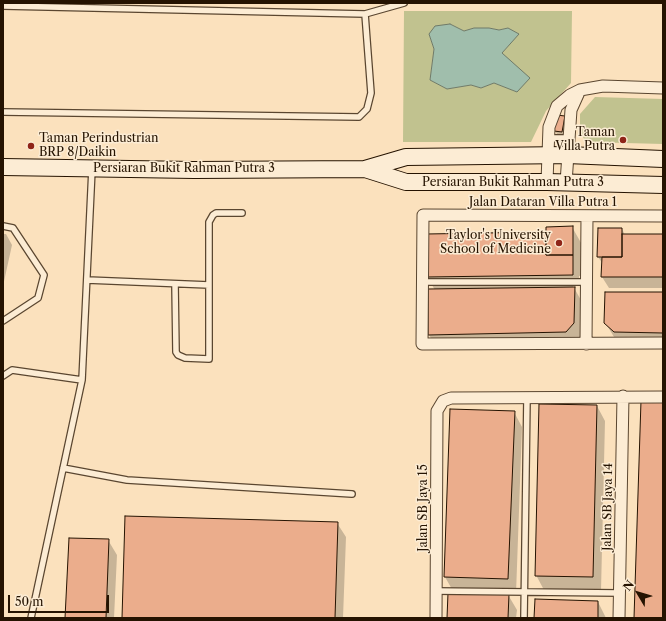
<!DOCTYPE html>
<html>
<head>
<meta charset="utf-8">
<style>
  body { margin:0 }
  #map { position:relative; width:666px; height:621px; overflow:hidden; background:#fbe1bd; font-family:"Libre Caslon Text",serif }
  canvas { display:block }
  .frame { position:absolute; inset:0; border:4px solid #251301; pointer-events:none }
  .north { position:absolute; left:618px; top:573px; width:40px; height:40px; -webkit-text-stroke:3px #fcecd4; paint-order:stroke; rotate:308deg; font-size:11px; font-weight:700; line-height:16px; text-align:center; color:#251301 }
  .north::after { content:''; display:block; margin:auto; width:14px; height:18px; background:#251301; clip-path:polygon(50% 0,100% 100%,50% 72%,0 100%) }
  .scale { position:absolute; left:8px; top:595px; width:101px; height:18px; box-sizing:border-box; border:2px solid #251301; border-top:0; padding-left:5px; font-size:12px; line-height:14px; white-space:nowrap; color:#251301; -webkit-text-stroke:3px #fcecd4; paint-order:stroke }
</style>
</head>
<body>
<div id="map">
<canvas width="666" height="621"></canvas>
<div class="frame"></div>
<div class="north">N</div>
<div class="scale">50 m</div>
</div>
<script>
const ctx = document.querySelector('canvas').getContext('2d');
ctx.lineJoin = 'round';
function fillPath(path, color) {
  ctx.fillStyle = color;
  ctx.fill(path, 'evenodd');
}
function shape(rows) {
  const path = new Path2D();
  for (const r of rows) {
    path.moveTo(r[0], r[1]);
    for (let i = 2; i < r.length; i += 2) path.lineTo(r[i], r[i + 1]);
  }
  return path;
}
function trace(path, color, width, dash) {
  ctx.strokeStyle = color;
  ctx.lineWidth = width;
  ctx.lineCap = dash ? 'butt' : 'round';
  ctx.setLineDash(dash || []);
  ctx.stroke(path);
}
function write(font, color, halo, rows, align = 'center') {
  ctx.font = font + ' "Libre Caslon Text",serif';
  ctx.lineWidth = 3;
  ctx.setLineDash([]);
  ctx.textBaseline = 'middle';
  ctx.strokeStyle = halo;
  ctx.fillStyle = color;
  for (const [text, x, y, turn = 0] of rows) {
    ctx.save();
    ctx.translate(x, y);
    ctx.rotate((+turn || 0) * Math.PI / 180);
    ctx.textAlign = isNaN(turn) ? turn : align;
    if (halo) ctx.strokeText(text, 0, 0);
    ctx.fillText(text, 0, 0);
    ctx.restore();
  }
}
fillPath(shape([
  [404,11,572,11,571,83,546,111,531,142,403,142],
  [450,24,464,31,474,28,489,28,499,30,508,28,518,34,502,53,517,92,494,83,481,88,471,85,447,89,430,80,434,49,429,34],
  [595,97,663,99,663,144,587,142,580,134,580,114]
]), '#c1c28f');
const water = shape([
  [450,24,464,31,474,28,489,28,499,30,508,28,519,34,502,53,530,78,517,92,494,83,481,88,471,85,447,89,430,80,434,49,429,34,435,26,450,24]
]);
fillPath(water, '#a0beac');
trace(water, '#6f7a68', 1);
fillPath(shape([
  [564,117,566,120,563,135,557,134,555,131],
  [572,227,584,248,584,276,579,276,579,286,573,286,582,302,582,338,438,349,429,335,435,290,427,277,545,233],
  [622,229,625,235,663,235,663,288,609,288,602,277,603,264,598,257],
  [3,234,6,234,12,245,3,286],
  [663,293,663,347,623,346,614,337,605,322],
  [597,406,605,421,601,591,544,590,536,575],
  [514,412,522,427,516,594,507,593,517,610,516,618,448,618,453,591,445,577],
  [337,523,346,537,343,618,123,618],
  [108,540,117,555,114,618,66,618],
  [598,602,606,618,535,618]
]), '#0003');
const building = shape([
  [556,115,565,116,562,132,554,131,556,115],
  [573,226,573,255,546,255,546,227,573,226],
  [598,228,622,228,622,257,597,257,598,228],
  [546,232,546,255,573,255,573,275,426,277,426,234,546,232],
  [622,234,663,234,663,277,601,277,602,257,622,257,622,234],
  [575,287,574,323,566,332,428,335,428,289,575,287],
  [605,292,663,292,663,333,614,332,604,323,605,292],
  [641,401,663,401,663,618,634,618,641,401],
  [539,404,597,405,593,577,535,576,539,404],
  [450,409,515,411,508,579,444,577,450,409],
  [125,516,338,522,335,618,122,618,125,516],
  [69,538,109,539,106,618,65,618,69,538],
  [448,593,509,594,508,618,447,618,448,593],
  [535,599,598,601,598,618,534,618,535,599]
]);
fillPath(building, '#ebad8c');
trace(building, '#251301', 1);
const lane = shape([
  [3,6,365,14],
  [3,112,359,117,367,109,371,93,365,14,404,3],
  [549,138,568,138],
  [3,226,13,228,44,275,38,298,3,321],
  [87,280,209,285],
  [423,282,586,282],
  [175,284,176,352,178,355,185,358,209,359,209,222,213,215,216,213,242,213],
  [3,376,12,370,82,380],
  [63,468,127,480,352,494],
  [436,591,619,593],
  [31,618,82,380,92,169],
  [524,618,527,397]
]);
const street = shape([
  [547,182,549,127,557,106,570,95,580,90,603,86,663,88],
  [566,183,571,110,580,90],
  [663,216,423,215,422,344,663,343],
  [586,344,587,216],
  [436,618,437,411,443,401,451,398,663,397],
  [619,618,623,396]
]);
const secondary = shape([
  [3,167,194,170,365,169,406,157,567,155,663,159],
  [365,169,406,182,547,182,663,185]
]);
trace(lane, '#5a4630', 8);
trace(street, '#5a4630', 13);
trace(secondary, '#251301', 18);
trace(lane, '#fcecd4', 5.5);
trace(street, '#fcecd4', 11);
trace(secondary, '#fcecd4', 16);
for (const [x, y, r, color] of [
  [623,140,4,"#8f2418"],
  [31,146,4,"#8f2418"],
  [559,243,4,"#8f2418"]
]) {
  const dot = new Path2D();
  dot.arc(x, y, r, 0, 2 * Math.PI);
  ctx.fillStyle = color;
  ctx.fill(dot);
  trace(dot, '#fcecd4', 1.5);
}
write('12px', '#251301', '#fcecd4', [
  ["Taman",615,133],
  ["Villa Putra",615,147],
  ["Taman Perindustrian",39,139,"left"],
  ["BRP 8/Daikin",39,153,"left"],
  ["Taylor's University",551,236],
  ["School of Medicine",551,250]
], 'right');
write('12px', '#251301', '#fcecd4', [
  ["Persiaran Bukit Rahman Putra 3",184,169],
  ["Persiaran Bukit Rahman Putra 3",513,183],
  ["Jalan Dataran Villa Putra 1",543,203],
  ["Jalan SB Jaya 14",608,507,-89],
  ["Jalan SB Jaya 15",424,508,-90]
]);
</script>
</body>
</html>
